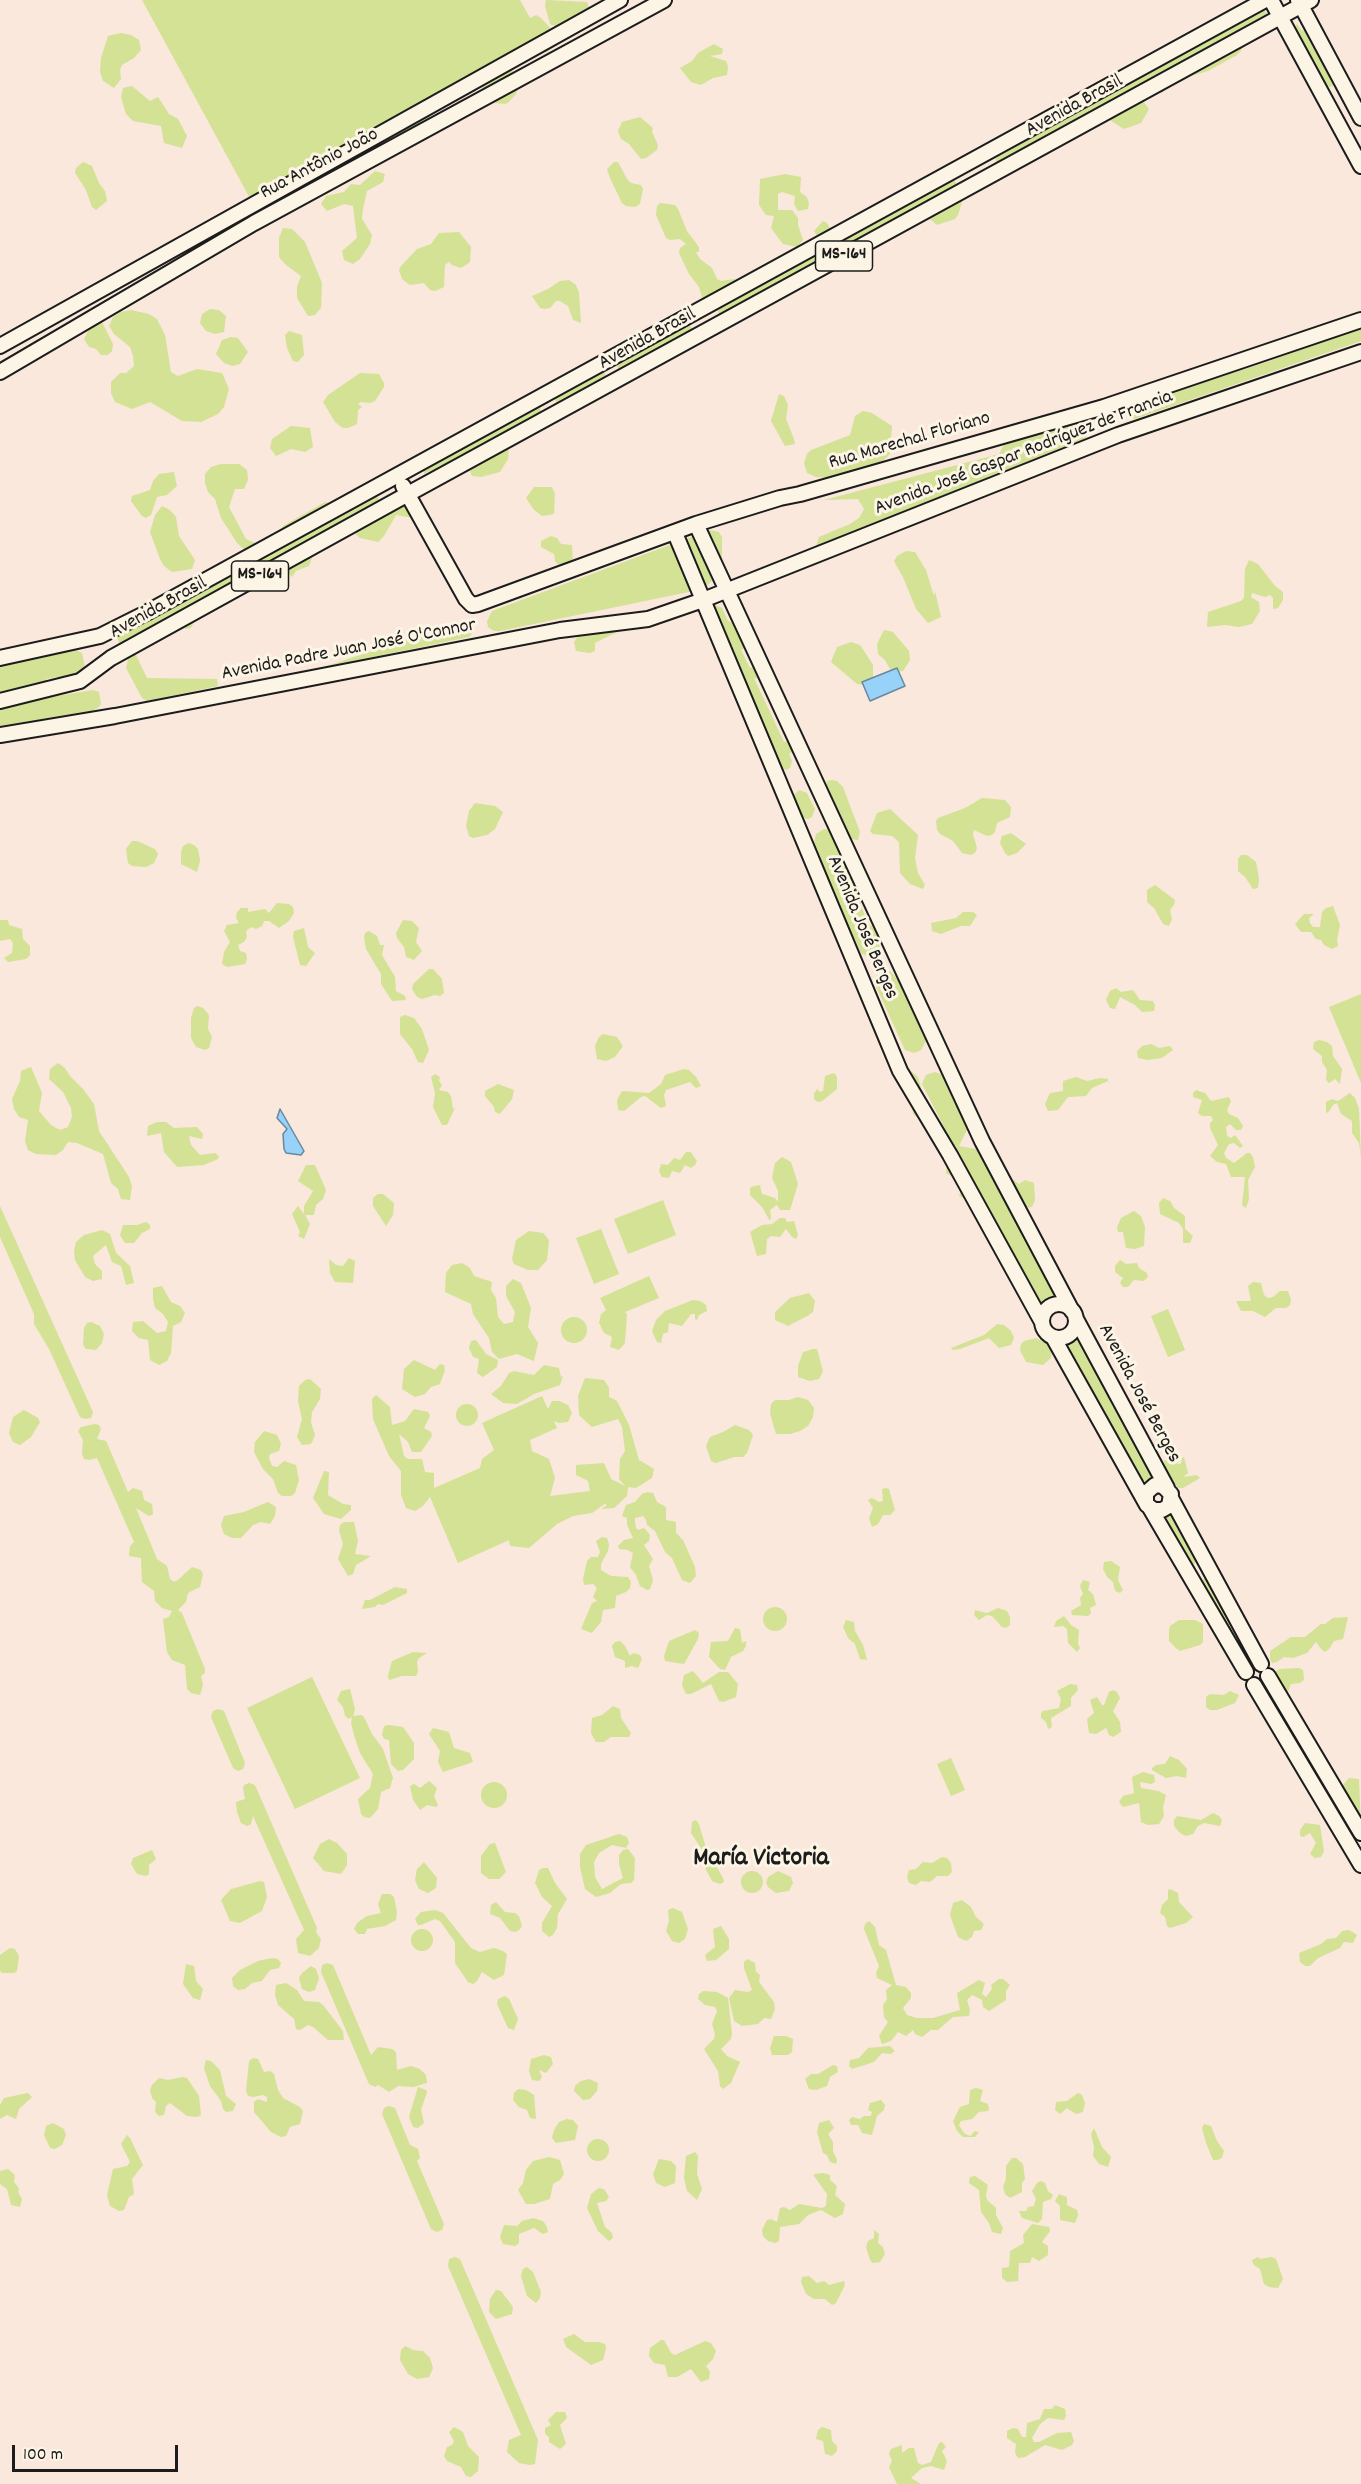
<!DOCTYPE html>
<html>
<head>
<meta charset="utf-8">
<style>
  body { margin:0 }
  #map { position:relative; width:1361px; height:2484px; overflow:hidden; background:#f9e8db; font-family:Dekko,sans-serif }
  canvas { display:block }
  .scale { position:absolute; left:12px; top:2445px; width:166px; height:27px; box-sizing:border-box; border:3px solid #1c1c1c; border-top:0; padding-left:8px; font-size:18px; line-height:21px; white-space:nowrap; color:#1c1c1c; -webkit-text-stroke:4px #fcf5e5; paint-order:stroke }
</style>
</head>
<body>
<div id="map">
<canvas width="1361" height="2484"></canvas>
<div class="scale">100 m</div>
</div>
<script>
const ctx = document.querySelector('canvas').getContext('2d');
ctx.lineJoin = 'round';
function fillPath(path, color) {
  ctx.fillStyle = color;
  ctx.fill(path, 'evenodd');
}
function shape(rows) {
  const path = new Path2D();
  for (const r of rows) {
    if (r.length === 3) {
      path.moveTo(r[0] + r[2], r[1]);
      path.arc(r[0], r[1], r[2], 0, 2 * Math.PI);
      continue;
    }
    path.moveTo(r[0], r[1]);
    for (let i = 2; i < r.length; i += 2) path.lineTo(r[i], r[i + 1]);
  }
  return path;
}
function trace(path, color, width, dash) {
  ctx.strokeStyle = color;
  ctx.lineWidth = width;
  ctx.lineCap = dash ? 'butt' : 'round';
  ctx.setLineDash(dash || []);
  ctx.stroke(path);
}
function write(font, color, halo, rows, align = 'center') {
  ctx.font = font + ' Dekko,sans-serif';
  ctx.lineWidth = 6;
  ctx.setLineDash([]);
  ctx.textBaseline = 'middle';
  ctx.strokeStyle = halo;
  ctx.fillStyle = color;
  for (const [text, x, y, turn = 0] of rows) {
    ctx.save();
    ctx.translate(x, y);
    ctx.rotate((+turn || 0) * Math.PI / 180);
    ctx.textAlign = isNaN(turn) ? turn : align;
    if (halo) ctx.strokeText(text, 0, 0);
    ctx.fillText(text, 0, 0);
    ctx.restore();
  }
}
fillPath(shape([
  [142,0,520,0,530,18,536,15,541,18,553,31,556,41,555,46,547,52,533,54,511,67,519,85,516,94,509,102,505,104,495,103,479,83,430,111,430,126,405,134,390,134,252,202],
  [546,0,587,2,592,16,559,28,550,24,545,6],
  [1264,10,1268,15,1242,29,1246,35,1245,40,1241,51,1237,55,1208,71,1191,76,1181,82,1175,81,1162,93,1152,93,1143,84,1139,86,1139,96,1149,109,1141,123,1124,129,1105,117,1017,160,1012,156,996,163,996,158,1012,149,1014,143,1125,80,1134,82,1140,78,1140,74],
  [1297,24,1302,31,1306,29,1338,82,1330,87,1324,84,1297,34,1294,27],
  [121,33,131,35,139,40,141,50,134,58,122,65,120,70,121,79,114,88,103,81,100,72,101,58,108,36],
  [714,44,723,49,722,54,710,56,726,61,728,66,727,75,713,78,701,85,691,82,680,68,692,61,698,53],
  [132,86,150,101,158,97,169,114,178,119,187,136,182,148,164,143,161,126,133,121,126,114,121,97,123,88],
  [640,117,653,128,652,132,658,145,657,150,646,158,641,159,629,144,621,139,618,131,622,122],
  [83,162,92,166,99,183,105,191,107,201,96,210,92,207,86,190,75,173,76,168],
  [614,162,618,162,627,179,631,183,641,185,643,189,640,204,635,207,626,206,622,203,610,178,607,169],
  [375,171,385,174,383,182,367,191,363,209,362,219,372,235,370,244,360,259,353,264,344,260,342,251,357,238,353,206,344,204,327,211,321,204,326,196,344,192,351,184,360,185],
  [785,174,801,177,800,192,807,197,809,204,808,209,798,211,794,204,795,196,782,192,778,194,778,210,792,210,798,218,798,225,803,240,797,247,783,244,771,228,774,216,766,215,759,205,760,179],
  [954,180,964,196,958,215,955,219,937,225,930,219,921,218,915,226,906,225,775,301,772,305,721,316,719,315,718,310,728,304,703,301,699,287,689,274,679,253,680,248,686,244,680,239,670,240,666,238,656,215,657,206,660,203,675,205,678,209,687,231,699,247,699,252,696,252,700,259,712,268,717,279,721,281,734,279,743,284,748,292,754,285,763,281,769,282,794,268,820,241,814,231,823,221,827,223,832,232,861,231,895,213,897,208,913,198,922,198],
  [283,228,292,229,305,242,322,283,321,308,315,315,308,316,297,298,297,287,301,276,286,265,279,257,279,238],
  [459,232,471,247,470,262,461,268,452,265,449,262,445,265,444,287,435,291,430,290,424,283,410,285,402,279,399,270,401,266,417,249,431,244,439,233],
  [569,280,576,285,579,293,581,323,573,320,568,306,560,301,556,301,550,308,545,309,540,308,532,296,548,289,560,281],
  [210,309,219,310,226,316,224,332,215,334,206,331,200,323,202,314],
  [131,310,149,314,157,319,165,335,171,372,178,376,197,369,222,373,229,389,224,407,218,414,201,422,182,421,150,402,132,409,115,402,111,393,111,382,120,373,126,373,134,366,133,356,130,347,114,334,109,326,113,317,121,312],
  [101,320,113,344,112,351,108,355,101,355,96,349,89,347,84,339,91,325],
  [689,325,693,329,692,331,618,369,617,364],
  [1361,327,1361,341,1135,419,1127,417,1126,411,1129,406,1267,362],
  [289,331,302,335,304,355,298,362,293,361,287,348,285,335],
  [231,337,238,338,248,352,240,364,233,366,224,363,216,354,222,340],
  [603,371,607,377,556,403,555,398],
  [360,373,379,374,384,383,384,387,375,401,370,403,361,402,358,404,362,407,358,410,357,424,348,428,343,428,335,422,323,402,328,395],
  [779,394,784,396,788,405,786,419,794,439,795,444,785,446,771,421],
  [539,407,542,413,507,432,509,445,508,459,500,472,481,477,472,476,464,455,424,474,424,469,466,447,467,440,487,428,496,430],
  [863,411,872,413,892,426,890,454,883,461,861,471,838,474,830,478,816,477,807,473,804,463,807,454,811,450,850,435,855,416],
  [1079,422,1087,422,1089,425,1090,431,1086,438,816,546,819,537,850,524,859,518,864,509,858,499,824,500,999,454,1005,443],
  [291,426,310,428,313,447,305,452,291,449,276,456,270,448,272,439],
  [221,464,239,464,247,470,248,480,244,489,235,489,229,507,246,539,255,543,274,542,273,552,284,546,279,535,283,526,325,502,342,507,343,514,376,496,379,499,374,503,386,507,417,494,422,502,414,518,396,515,384,536,378,542,360,538,353,532,300,550,312,558,309,566,296,571,292,577,286,570,279,575,270,576,261,573,257,568,235,581,235,589,223,593,219,589,215,592,215,599,197,615,191,628,186,629,182,626,181,611,120,645,117,637,181,602,181,599,206,585,210,587,229,573,232,575,254,563,251,556,237,543,221,518,215,499,208,492,205,483,205,474,211,467],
  [174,472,177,486,167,495,157,497,151,515,146,518,142,516,131,501,132,496,150,490,153,481,159,474],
  [534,487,552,487,555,494,554,514,542,516,534,510,526,498],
  [162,506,170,510,176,517,179,536,195,560,192,569,172,572,164,566,160,559,150,532,155,515],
  [710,530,719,532,722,537,722,556,716,577,703,589,500,631,494,631,488,627,487,621,492,611],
  [551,536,557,538,561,544,572,545,573,563,561,568,555,561,554,554,541,547,541,541],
  [906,551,915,552,926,570,934,596,935,591,941,617,928,623,916,609,903,577,896,565,894,561,897,556],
  [1249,560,1258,564,1275,586,1283,592,1283,600,1278,608,1273,609,1273,598,1270,595,1265,597,1252,593,1251,597,1259,602,1260,611,1252,624,1239,627,1225,625,1207,627,1208,612,1241,601,1244,598,1245,569],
  [715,605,722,608,728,621,737,624,748,646,741,650,750,668,760,664,760,679,754,678,784,742,790,741,792,752,789,754,792,761,790,768,786,770,779,767,713,607],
  [659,615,661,615,623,629,595,643,595,651,590,653,576,651,574,642,579,635],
  [462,621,473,625,474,631,469,637,321,668],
  [884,630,893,632,909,651,910,660,903,671,898,672,890,669,885,660,878,654,877,644],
  [851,642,860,645,873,665,873,679,867,685,857,684,831,662,837,647],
  [73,649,82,653,85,668,84,677,66,685,57,677,46,679,48,694,45,698,93,690,99,692,101,704,99,707,91,712,0,730,0,660,22,657,27,659,41,656,43,650],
  [135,653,147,678,217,679,218,686,147,701,142,698,126,668,129,656],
  [832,780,837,781,843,787,860,832,858,840,850,839,839,817,829,789,826,785,827,781],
  [799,790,807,793,815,809,812,817,808,819,800,817,792,799,793,796],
  [982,798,1005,800,1011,807,1010,817,997,823,995,832,992,835,987,836,974,830,973,834,977,848,975,853,971,855,962,853,953,841,940,834,937,830,936,821,938,818,965,808],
  [475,803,495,806,503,812,495,829,487,835,473,838,469,836,466,826,469,811],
  [890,809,918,835,915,858,918,873,925,885,923,889,910,884,900,873,899,842,892,836,873,834,870,831,877,813],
  [824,829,833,831,865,899,860,905,870,925,877,929,879,936,877,939,880,947,876,954,868,957,861,953,813,848,816,834],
  [1011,833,1026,844,1017,853,1008,856,1005,853,1000,843,1002,836],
  [132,841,137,841,155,849,158,854,154,863,146,867,132,866,128,863,126,849],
  [189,843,194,845,198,849,200,861,197,872,181,864,181,852,183,846],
  [1241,855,1247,855,1256,862,1259,879,1258,888,1253,889,1245,877,1238,871,1238,859],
  [1155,885,1175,900,1174,905,1170,910,1172,919,1169,926,1163,924,1154,908,1147,902,1147,890],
  [277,903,289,904,293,907,294,913,289,921,279,928,269,921,264,921,262,926,256,929,251,927,246,931,247,937,244,942,238,945,240,951,246,953,247,959,245,964,227,967,222,964,224,952,230,942,224,931,227,925,239,923,236,918,237,912,241,908,248,908,248,912,265,909,269,913],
  [1333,906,1340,925,1337,940,1338,946,1332,949,1324,945,1321,940,1316,939,1311,932,1301,932,1295,924,1304,914,1314,914,1309,918,1310,923,1313,927,1320,927,1322,912,1326,908],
  [963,912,973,912,977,915,970,926,961,926,941,934,932,931,931,923,956,918],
  [0,920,8,920,9,925,22,929,23,939,30,946,30,955,26,959,8,962,4,958,12,953,13,943,10,939,0,941],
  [403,920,412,921,419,928,416,942,422,951,414,960,406,957,404,947,397,938,396,933],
  [304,928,308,947,315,953,306,966,300,965,293,937,294,931],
  [369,931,377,936,380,945,384,945,382,955,395,977,396,991,405,996,406,1000,392,1001,381,984,381,974,366,949,364,938,365,933],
  [429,969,433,969,442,979,444,993,440,996,435,995,422,999,417,997,412,989,413,984],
  [885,970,890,971,897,978,926,1041,921,1050,914,1053,905,1050,874,982,877,975],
  [1116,988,1121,992,1133,990,1140,1000,1153,1001,1155,1006,1154,1011,1142,1012,1135,1005,1120,997,1115,1009,1110,1008,1106,1000,1110,991],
  [1361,994,1361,1083,1329,1007],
  [198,1006,203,1008,209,1015,208,1029,212,1037,209,1048,205,1050,196,1047,191,1038,191,1018,194,1008],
  [405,1015,414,1018,422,1029,429,1050,423,1063,418,1062,412,1049,400,1034,400,1017],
  [603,1034,617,1037,623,1046,615,1057,606,1061,597,1059,595,1046,599,1037],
  [1319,1040,1327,1042,1332,1046,1333,1056,1342,1069,1340,1084,1335,1079,1329,1083,1326,1080,1327,1070,1322,1062,1322,1056,1313,1049,1314,1042],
  [1151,1044,1159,1048,1170,1046,1173,1050,1162,1058,1148,1060,1138,1058,1137,1051,1142,1046],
  [58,1063,65,1068,70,1076,83,1089,94,1104,99,1131,129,1177,132,1186,130,1200,121,1199,118,1189,111,1183,103,1154,77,1143,68,1142,63,1150,56,1155,36,1154,28,1150,25,1141,28,1120,19,1117,14,1109,12,1099,20,1081,21,1071,31,1067,42,1093,39,1111,51,1125,60,1130,68,1127,72,1117,71,1108,63,1092,49,1079,50,1069],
  [684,1069,689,1070,696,1077,701,1086,696,1088,690,1082,666,1090,664,1095,666,1106,661,1108,645,1096,641,1097,624,1111,618,1110,617,1100,622,1091,649,1093,661,1084,665,1075],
  [911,1071,918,1077,926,1105,933,1112,932,1117,939,1129,944,1127,922,1084,926,1075,935,1072,944,1075,969,1126,959,1146,981,1150,1035,1250,1033,1252,1054,1294,1052,1301,1042,1303,1037,1300,1014,1257,1009,1258,982,1208,982,1198,967,1200,959,1196,964,1181,972,1179,969,1173,955,1178,946,1173,947,1160,957,1146,946,1150,936,1149,936,1139,924,1123,913,1114,907,1075],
  [834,1073,837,1077,837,1089,822,1101,818,1102,814,1099,814,1094,817,1089,820,1092,823,1091,825,1076],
  [435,1074,440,1077,439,1081,442,1085,439,1090,448,1092,451,1096,453,1109,455,1108,447,1125,442,1125,433,1107,435,1093,431,1077],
  [1076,1077,1087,1081,1100,1078,1108,1079,1108,1081,1092,1088,1086,1096,1068,1097,1058,1110,1048,1111,1045,1104,1050,1093,1063,1091,1063,1081],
  [498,1084,514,1090,512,1099,500,1114,495,1112,494,1107,485,1096,485,1091],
  [1196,1090,1205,1093,1211,1101,1229,1097,1231,1101,1227,1110,1229,1114,1238,1118,1243,1126,1241,1130,1236,1130,1230,1124,1226,1127,1227,1136,1231,1138,1235,1135,1243,1146,1240,1148,1234,1143,1229,1144,1224,1153,1226,1158,1234,1163,1247,1153,1250,1153,1253,1157,1255,1167,1248,1180,1249,1199,1246,1208,1242,1205,1245,1177,1231,1177,1226,1164,1217,1162,1210,1156,1218,1145,1210,1128,1210,1123,1213,1120,1211,1116,1202,1116,1198,1113,1202,1100,1193,1097,1193,1093],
  [1350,1093,1355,1098,1359,1109,1361,1158,1359,1143,1352,1133,1352,1121,1341,1114,1337,1103,1333,1105,1328,1113,1326,1112,1326,1102,1332,1099,1338,1101],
  [157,1122,166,1122,174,1128,197,1127,203,1134,202,1139,189,1136,191,1145,200,1155,215,1153,219,1156,218,1159,204,1165,177,1167,164,1152,161,1133,147,1136,148,1126],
  [686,1152,691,1152,694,1157,697,1161,695,1165,691,1168,685,1165,680,1173,672,1171,669,1178,662,1177,659,1171,661,1164,668,1165,674,1158,680,1160],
  [782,1157,791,1162,798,1184,790,1210,780,1210,777,1205,770,1210,771,1217,770,1221,762,1207,750,1195,750,1188,754,1186,762,1185,760,1186,762,1194,775,1198,778,1202,778,1191,772,1178,775,1163],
  [306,1165,315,1165,326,1190,323,1199,316,1205,314,1215,305,1215,310,1224,304,1239,298,1236,300,1232,292,1214,298,1206,304,1214,304,1206,313,1191,298,1181],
  [1010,1180,1014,1180,1019,1184,1025,1180,1034,1183,1035,1200,1032,1207,1024,1208],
  [378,1194,383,1194,394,1203,393,1215,386,1226,373,1206,373,1198],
  [1163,1198,1170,1201,1174,1208,1185,1216,1185,1229,1193,1236,1190,1243,1183,1243,1183,1229,1179,1223,1160,1214,1159,1203],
  [663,1200,676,1235,628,1254,614,1219],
  [0,1206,93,1412,91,1418,85,1419,80,1417,49,1349,34,1324,34,1314,0,1237],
  [1134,1211,1141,1216,1145,1227,1144,1246,1135,1249,1126,1248,1123,1232,1118,1232,1117,1227,1121,1218],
  [780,1218,785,1218,787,1222,794,1221,798,1235,796,1239,792,1237,786,1229,780,1237,771,1236,767,1239,766,1254,757,1256,750,1232,762,1225,772,1224],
  [146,1222,150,1225,150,1229,142,1233,134,1243,125,1243,120,1235,123,1225,137,1225],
  [601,1229,619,1274,594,1284,576,1238],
  [102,1230,110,1234,116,1253,130,1266,134,1283,126,1285,121,1266,112,1262,106,1245,93,1256,95,1264,102,1271,102,1279,93,1281,85,1277,75,1260,74,1251,76,1242,84,1235],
  [529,1231,543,1233,549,1240,547,1260,538,1270,528,1270,514,1264,512,1259,516,1240],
  [349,1258,355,1261,353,1283,335,1282,330,1273,329,1259,336,1265,343,1266],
  [1120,1260,1126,1264,1137,1263,1139,1268,1147,1273,1148,1277,1144,1281,1134,1280,1128,1287,1123,1287,1120,1283,1123,1278,1115,1272,1115,1266],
  [462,1263,470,1268,474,1276,492,1282,491,1290,496,1298,498,1317,504,1324,513,1322,515,1312,506,1296,506,1286,513,1279,521,1283,531,1308,528,1327,538,1343,534,1361,517,1354,499,1359,492,1352,489,1338,473,1314,471,1304,445,1292,446,1273,452,1265],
  [649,1276,659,1298,625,1312,627,1314,625,1343,619,1350,610,1347,612,1337,604,1333,599,1323,601,1314,606,1310,600,1298],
  [1253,1282,1261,1283,1264,1295,1268,1298,1273,1297,1280,1291,1288,1291,1291,1300,1290,1305,1286,1308,1276,1308,1265,1317,1253,1311,1241,1311,1236,1301,1251,1301,1248,1286],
  [162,1286,171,1302,180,1306,185,1313,181,1322,173,1326,171,1353,167,1361,159,1365,150,1360,148,1340,139,1338,132,1331,133,1322,143,1321,157,1333,166,1331,168,1322,163,1314,155,1308,153,1299,153,1288],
  [809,1293,815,1301,813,1312,809,1315,788,1326,775,1320,775,1312,790,1298],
  [693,1300,700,1301,706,1305,707,1311,699,1315,697,1320,695,1319,695,1314,691,1314,682,1326,669,1323,668,1332,663,1334,661,1343,657,1342,652,1331,656,1320,665,1311],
  [1168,1309,1185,1350,1168,1357,1151,1316],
  [574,1330,13],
  [91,1322,100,1326,104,1334,102,1343,96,1350,86,1349,83,1345,84,1328,87,1323],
  [997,1324,1004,1325,1011,1331,1014,1338,1011,1345,999,1348,989,1338,960,1349,953,1350,951,1348,984,1335],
  [1036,1338,1048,1344,1052,1350,1051,1358,1043,1365,1026,1362,1020,1350,1021,1344,1024,1341],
  [476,1340,486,1354,498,1360,497,1367,483,1377,477,1373,479,1359,473,1357,469,1348,471,1341],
  [1076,1340,1080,1342,1088,1355,1151,1476,1147,1482,1138,1477,1132,1465,1132,1463,1066,1349,1067,1344],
  [813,1349,817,1349,823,1371,819,1379,810,1381,798,1377,798,1366,803,1352],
  [414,1360,435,1370,440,1364,444,1365,445,1370,440,1384,431,1387,425,1394,415,1397,402,1389,404,1369],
  [544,1365,559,1368,561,1377,563,1376,560,1385,534,1394,517,1404,503,1403,491,1394,501,1386,509,1373,514,1371,534,1375],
  [585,1378,604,1380,609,1388,609,1397,617,1401,629,1425,639,1460,654,1469,652,1478,636,1488,628,1487,627,1496,614,1508,601,1509,606,1506,606,1503,592,1513,573,1516,557,1524,529,1548,510,1546,509,1540,458,1563,430,1497,423,1506,415,1511,406,1508,401,1495,401,1471,389,1456,373,1419,372,1399,376,1395,390,1407,392,1425,405,1421,414,1409,428,1412,430,1416,424,1428,431,1432,432,1436,421,1452,412,1452,408,1442,399,1434,404,1456,408,1459,422,1459,425,1472,434,1473,434,1488,480,1468,482,1459,494,1450,482,1423,542,1396,548,1409,552,1401,559,1401,568,1405,572,1413,568,1422,559,1423,554,1421,557,1428,530,1440,532,1451,549,1459,555,1478,550,1496,590,1491,588,1481,576,1475,576,1465,604,1463,611,1479,625,1486,619,1479,620,1459,625,1451,622,1427,618,1419,592,1427,579,1415,578,1396],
  [310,1379,321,1389,320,1399,312,1412,311,1422,315,1435,313,1440,311,1444,302,1445,297,1437,302,1419,298,1401,299,1386,305,1380],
  [798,1397,808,1400,814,1408,813,1417,808,1426,800,1431,790,1434,776,1434,770,1414,771,1404,775,1400,789,1400],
  [467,1415,11],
  [24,1410,38,1418,40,1422,31,1437,20,1445,13,1442,9,1433,13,1417],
  [95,1424,99,1425,101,1429,97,1439,106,1441,128,1492,133,1488,142,1491,144,1500,152,1504,153,1514,149,1516,136,1508,157,1559,167,1566,170,1579,174,1582,178,1580,192,1567,201,1570,203,1574,200,1587,188,1593,186,1602,178,1610,182,1613,205,1669,205,1673,201,1676,203,1685,200,1695,191,1693,187,1689,185,1665,172,1660,167,1652,163,1619,169,1617,172,1611,162,1608,155,1601,154,1591,142,1582,141,1558,129,1556,130,1546,134,1542,97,1458,89,1460,84,1459,82,1454,83,1440,78,1431,81,1427],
  [735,1425,749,1430,753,1435,747,1453,743,1457,734,1457,716,1463,711,1461,706,1446,710,1437,723,1432],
  [264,1431,277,1435,281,1444,279,1451,270,1454,269,1458,272,1466,277,1467,284,1461,296,1465,299,1480,295,1493,291,1496,282,1496,278,1493,273,1479,263,1469,254,1452,255,1442],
  [1184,1457,1188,1473,1183,1477,1197,1475,1200,1478,1183,1488,1178,1488,1165,1469,1164,1461,1167,1459,1174,1463,1181,1464,1182,1458],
  [324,1471,329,1472,328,1495,343,1504,351,1505,351,1510,341,1519,324,1514,313,1498],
  [886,1488,889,1489,895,1510,890,1515,883,1515,878,1524,872,1527,869,1518,873,1508,868,1500,872,1498,879,1502,883,1501,882,1489],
  [647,1492,653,1493,657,1502,666,1507,666,1520,676,1522,676,1533,683,1540,695,1567,696,1576,690,1583,682,1580,672,1558,665,1552,655,1531,647,1525,646,1520,643,1516,635,1518,635,1522,636,1528,638,1530,644,1528,650,1535,649,1541,644,1545,653,1559,649,1566,653,1580,650,1589,647,1590,640,1586,636,1575,630,1567,633,1553,628,1550,619,1549,618,1546,624,1540,633,1538,627,1525,627,1518,622,1516,626,1505,635,1502,642,1494],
  [268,1502,276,1507,275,1516,270,1524,261,1522,253,1525,241,1538,232,1538,224,1534,221,1525,224,1516,244,1512],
  [1171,1514,1198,1560,1194,1564,1188,1562,1183,1549,1178,1548,1173,1533,1169,1528,1166,1519,1167,1515],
  [344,1522,354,1522,355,1526,358,1541,355,1554,371,1556,356,1565,353,1574,348,1576,338,1559,343,1544,339,1530,340,1525],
  [602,1537,607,1538,609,1544,608,1551,601,1564,601,1570,611,1576,628,1577,631,1582,630,1588,626,1592,616,1596,615,1608,603,1610,601,1622,592,1633,581,1629,592,1603,597,1601,593,1597,597,1588,593,1584,584,1585,583,1579,587,1561,591,1557,598,1557,600,1552,596,1541],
  [1111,1561,1120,1567,1118,1580,1123,1590,1120,1593,1115,1591,1113,1582,1107,1577,1103,1569,1104,1562],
  [1207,1578,1251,1659,1250,1663,1248,1664,1202,1584,1203,1579],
  [1083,1580,1090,1582,1088,1590,1093,1594,1096,1605,1090,1608,1091,1613,1088,1616,1072,1615,1071,1611,1081,1605,1080,1598,1083,1594,1080,1586],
  [395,1587,407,1589,407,1593,383,1605,378,1604,375,1607,362,1609,365,1600,370,1600],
  [775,1619,12],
  [998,1608,1007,1611,1010,1617,1010,1625,1006,1628,1002,1627,992,1616,987,1615,979,1620,974,1615,975,1610,987,1613],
  [1064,1616,1071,1625,1079,1630,1078,1644,1080,1648,1077,1652,1068,1643,1067,1629,1063,1626,1054,1627,1056,1621],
  [1348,1617,1343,1639,1334,1641,1329,1649,1325,1652,1321,1649,1316,1642,1307,1653,1293,1658,1284,1657,1277,1662,1272,1663,1270,1659,1270,1651,1291,1637,1305,1637,1321,1624,1325,1624,1333,1618],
  [846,1620,854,1622,855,1631,863,1645,867,1660,860,1659,855,1644,848,1638,843,1627],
  [1179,1620,1195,1620,1203,1624,1203,1642,1200,1645,1180,1651,1176,1648,1169,1641,1169,1631,1170,1626],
  [735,1628,740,1629,742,1643,746,1641,746,1646,743,1651,731,1657,725,1670,720,1669,709,1657,711,1642,728,1641],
  [695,1630,699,1633,698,1639,684,1664,665,1661,664,1656,669,1641],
  [620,1641,625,1646,630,1656,633,1653,640,1655,642,1659,638,1668,632,1666,625,1668,625,1661,615,1657,612,1646,615,1642],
  [413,1652,427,1653,419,1658,417,1662,418,1672,416,1676,402,1676,389,1680,388,1676,392,1661],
  [1299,1668,1303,1670,1304,1680,1300,1683,1291,1684,1288,1692,1282,1691,1274,1677,1275,1672,1279,1669],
  [693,1671,703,1683,719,1672,728,1672,738,1684,736,1697,723,1702,719,1701,711,1684,691,1694,686,1694,682,1685,684,1675],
  [312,1677,360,1778,295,1809,247,1708],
  [1070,1684,1077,1685,1078,1690,1071,1698,1071,1706,1051,1718,1052,1727,1048,1729,1046,1722,1041,1718,1041,1713,1043,1711,1059,1708,1061,1699,1057,1691],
  [350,1689,355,1709,353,1716,362,1715,365,1719,372,1734,383,1749,393,1778,390,1788,381,1792,378,1809,370,1818,364,1817,361,1814,358,1799,370,1788,373,1774,360,1753,354,1735,351,1723,352,1717,349,1719,345,1716,343,1707,337,1700,341,1691],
  [1113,1690,1117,1692,1120,1698,1113,1711,1120,1722,1121,1732,1113,1737,1109,1735,1106,1728,1096,1734,1089,1733,1087,1719,1094,1713,1090,1700,1097,1697,1102,1705,1104,1705,1109,1692],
  [1268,1690,1338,1795,1342,1786,1349,1778,1359,1779,1361,1825,1354,1831,1353,1836,1349,1835,1266,1692],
  [1230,1691,1239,1695,1235,1703,1217,1710,1210,1710,1206,1707,1206,1697,1210,1694,1224,1695],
  [613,1706,620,1709,621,1718,631,1733,629,1737,611,1737,604,1742,596,1742,591,1733,592,1718,602,1715],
  [218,1709,224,1711,245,1763,243,1769,238,1771,233,1768,211,1717,213,1711],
  [389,1725,403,1727,414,1743,414,1759,403,1770,398,1771,391,1764,389,1740,384,1739,382,1735,384,1726],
  [433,1728,449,1732,454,1748,470,1753,473,1762,443,1772,438,1762,440,1751,429,1734],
  [1170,1756,1179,1760,1187,1769,1186,1778,1177,1776,1166,1778,1152,1770,1152,1768,1156,1765,1165,1764],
  [951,1758,965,1790,951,1796,937,1764],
  [1143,1772,1154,1775,1155,1782,1151,1784,1140,1782,1141,1788,1158,1791,1166,1795,1163,1807,1164,1816,1159,1824,1148,1825,1141,1822,1139,1803,1123,1807,1119,1802,1123,1796,1134,1793,1132,1777],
  [429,1781,437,1788,434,1796,438,1805,436,1807,427,1805,420,1810,413,1800,410,1786,414,1784,420,1788],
  [494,1795,13],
  [249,1783,255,1785,317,1928,316,1932,321,1939,320,1943,319,1948,310,1956,298,1953,296,1939,304,1930,253,1816,251,1824,247,1826,241,1823,237,1812,236,1802,245,1799,243,1788,244,1785],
  [1213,1813,1219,1816,1222,1820,1220,1826,1204,1823,1198,1826,1193,1834,1186,1836,1180,1833,1174,1826,1174,1820,1177,1816,1201,1820],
  [696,1820,699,1824,706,1848,723,1878,724,1882,720,1884,712,1881,700,1858,701,1848,691,1833,692,1822],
  [1305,1823,1320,1825,1324,1851,1321,1857,1315,1858,1310,1854,1316,1843,1310,1833,1303,1837,1300,1836,1300,1830],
  [619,1834,627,1837,629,1843,626,1848,612,1845,599,1853,594,1862,595,1877,602,1889,623,1878,619,1864,619,1855,623,1850,628,1849,635,1858,634,1880,631,1883,621,1884,610,1893,596,1897,585,1889,580,1867,580,1854,586,1845],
  [329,1839,337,1843,347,1854,347,1865,341,1874,324,1871,313,1858,320,1844],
  [495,1843,506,1872,499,1879,489,1879,481,1873,481,1856,490,1844],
  [152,1850,156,1859,149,1865,149,1874,146,1876,137,1874,131,1864,133,1858],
  [942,1857,947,1858,951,1863,952,1872,948,1876,937,1876,930,1882,921,1881,916,1885,909,1883,907,1877,909,1870,916,1869,923,1862,932,1863],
  [424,1862,437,1878,436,1888,428,1893,419,1889,415,1880,417,1869],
  [543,1868,548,1868,555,1883,567,1899,558,1914,557,1928,553,1935,549,1937,542,1931,542,1923,552,1906,542,1897,535,1883,539,1870],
  [778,1871,791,1877,793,1883,789,1891,776,1893,768,1887,766,1883,768,1877],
  [752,1882,11],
  [260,1881,264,1882,267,1897,262,1911,240,1923,230,1921,221,1900,231,1889],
  [1170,1889,1178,1893,1179,1902,1193,1917,1186,1923,1170,1928,1167,1926,1165,1917,1160,1913,1162,1905,1168,1899,1168,1890],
  [382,1894,390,1894,394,1897,397,1912,396,1920,385,1926,367,1929,365,1934,358,1934,354,1929,357,1923,367,1916,381,1913,378,1904],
  [962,1900,971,1907,976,1917,984,1924,981,1930,974,1931,972,1937,966,1941,958,1937,950,1915,953,1903],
  [496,1902,505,1912,515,1913,519,1916,522,1926,519,1930,515,1932,510,1931,500,1918,490,1914,491,1905],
  [673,1908,682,1912,688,1929,685,1939,679,1943,672,1941,666,1931,669,1921,668,1910],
  [435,1910,443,1913,471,1948,480,1952,494,1948,503,1951,507,1954,504,1975,494,1980,482,1972,477,1981,473,1984,468,1982,455,1963,455,1942,440,1921,435,1919,421,1925,418,1925,415,1919,421,1912],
  [869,1921,875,1927,879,1945,886,1950,896,1985,906,1987,911,1993,911,1998,903,2008,907,2015,917,2018,933,2018,960,2010,957,1993,979,1980,985,1983,982,1994,986,1997,992,1989,991,1985,999,1979,1003,1979,1010,1985,1006,1991,1006,2000,989,2011,983,2007,982,2000,972,1995,967,2000,970,2010,969,2016,953,2017,938,2030,931,2030,922,2037,915,2034,913,2030,906,2036,898,2032,891,2041,882,2044,879,2036,888,2022,884,2017,883,2005,887,1999,886,1990,892,1985,877,1978,876,1973,879,1966,864,1929,865,1924],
  [721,1926,729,1939,729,1949,716,1960,707,1961,705,1955,715,1947,713,1929],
  [422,1940,11],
  [1349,1930,1357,1935,1353,1943,1344,1942,1340,1948,1318,1958,1310,1966,1305,1966,1300,1962,1299,1953,1321,1944,1327,1939,1336,1938,1342,1931],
  [10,1948,15,1949,19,1956,17,1971,14,1973,2,1973,0,1971,0,1955],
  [272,1958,278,1959,281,1963,279,1968,270,1970,262,1981,252,1983,245,1989,238,1990,233,1986,232,1978,240,1970,258,1961],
  [747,1959,755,1963,756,1972,760,1975,759,1982,774,2002,775,2009,771,2019,764,2018,758,2024,742,2026,734,2021,729,1998,735,1990,748,1992,752,1990,744,1968,744,1962],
  [327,1963,333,1965,371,2055,378,2047,392,2049,396,2052,397,2070,411,2066,420,2069,426,2075,427,2083,413,2087,398,2086,389,2092,378,2085,375,2087,369,2084,321,1972,322,1965],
  [186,1964,194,1966,196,1981,203,1989,200,2000,193,1998,183,1984],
  [311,1966,316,1969,319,1978,315,1990,309,1992,302,1989,299,1978,302,1973],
  [286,1983,297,1990,304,2001,319,2002,323,2005,343,2031,344,2040,328,2040,313,2027,308,2025,300,2030,296,2029,294,2019,278,2005,275,1995,276,1985],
  [703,1991,717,1992,728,1998,732,2034,731,2039,721,2049,727,2056,740,2062,731,2083,723,2089,720,2086,718,2071,704,2049,714,2039,715,2034,712,2024,717,2011,715,2007,705,2005,698,1999,699,1994],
  [505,1996,509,1999,518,2019,514,2030,508,2028,497,2004,498,1999],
  [774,2036,786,2036,793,2039,792,2052,788,2055,772,2055,770,2048],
  [890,2046,895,2051,891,2054,882,2053,874,2062,852,2069,849,2066,850,2060,859,2058,868,2048],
  [544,2055,551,2057,553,2064,546,2073,539,2070,542,2077,539,2081,532,2080,529,2071,531,2059],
  [253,2058,258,2059,264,2072,270,2071,274,2074,278,2090,283,2098,300,2107,303,2111,300,2124,290,2127,286,2136,281,2137,271,2132,254,2112,254,2102,258,2099,267,2102,267,2097,263,2095,253,2097,248,2096,246,2091,249,2061],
  [206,2060,211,2061,220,2070,226,2096,236,2104,233,2111,226,2112,223,2109,221,2101,210,2086,204,2068],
  [833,2065,837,2066,838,2072,830,2077,827,2086,816,2090,809,2089,805,2079,811,2074,818,2074],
  [182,2077,187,2078,199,2096,201,2115,197,2117,187,2116,170,2103,166,2106,164,2115,159,2116,155,2112,156,2102,152,2098,150,2090,152,2085,159,2078,168,2080],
  [589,2079,598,2083,597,2091,590,2099,583,2100,574,2091,575,2086,581,2081],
  [418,2087,426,2090,427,2092,421,2110,424,2123,418,2128,413,2127,409,2117],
  [976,2088,983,2090,980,2101,988,2104,989,2109,988,2111,979,2112,972,2119,961,2121,959,2125,964,2133,970,2136,975,2131,979,2132,975,2137,963,2137,957,2131,953,2121,960,2107,969,2104,970,2090],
  [518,2089,526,2090,534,2095,536,2119,530,2118,527,2110,519,2107,513,2100,514,2093],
  [28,2093,32,2097,19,2109,16,2119,7,2115,0,2119,0,2105,4,2098],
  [1078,2093,1082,2095,1085,2103,1083,2112,1076,2114,1067,2108,1060,2114,1055,2110,1056,2102,1067,2101],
  [881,2100,885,2105,884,2110,877,2116,872,2135,862,2133,858,2125,851,2125,849,2120,852,2117,860,2119,864,2116,871,2116,872,2112,868,2110,870,2103],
  [389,2106,395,2108,410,2145,418,2149,420,2158,417,2161,444,2224,442,2230,437,2232,431,2229,382,2114,384,2108],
  [567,2119,573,2120,578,2126,575,2140,556,2143,552,2138,554,2130,559,2122],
  [829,2120,834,2128,828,2134,833,2142,833,2151,837,2160,836,2164,830,2162,827,2155,823,2153,817,2132,819,2123],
  [53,2123,64,2129,66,2135,62,2145,55,2149,50,2148,44,2135,46,2126],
  [1204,2124,1211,2126,1217,2141,1224,2151,1222,2158,1217,2160,1213,2160,1206,2143,1202,2128],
  [1094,2128,1102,2147,1111,2157,1108,2167,1099,2164,1093,2156,1094,2147,1091,2134],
  [127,2135,130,2138,143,2165,132,2179,134,2194,129,2197,124,2210,119,2211,110,2206,107,2195,113,2169,127,2166,130,2162,121,2144],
  [598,2150,11],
  [695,2152,698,2156,697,2174,702,2189,697,2200,687,2191,684,2178,686,2156],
  [549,2157,560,2160,564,2174,560,2180,553,2184,550,2199,534,2204,526,2204,518,2190,523,2183,526,2170,533,2161],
  [1012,2158,1016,2158,1023,2164,1025,2179,1022,2183,1022,2192,1010,2198,1005,2194,1003,2187,1006,2179,1006,2166],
  [659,2159,671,2161,676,2166,675,2183,665,2187,656,2183,653,2174],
  [8,2169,15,2175,14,2182,19,2188,18,2192,22,2199,20,2207,11,2205,7,2189,0,2184,0,2171],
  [823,2173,830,2175,830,2180,837,2186,835,2195,845,2204,843,2214,835,2218,821,2210,808,2215,799,2224,780,2227,779,2241,775,2243,768,2241,763,2236,762,2230,767,2220,771,2219,777,2222,780,2208,784,2207,790,2210,799,2204,822,2208,826,2206,827,2194,814,2176,814,2174],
  [975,2176,988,2185,986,2195,987,2200,996,2208,996,2215,1003,2228,1001,2234,992,2232,989,2223,981,2212,979,2190,969,2183,970,2177],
  [1041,2181,1045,2183,1048,2191,1053,2195,1051,2199,1043,2202,1042,2219,1038,2223,1022,2218,1019,2211,1026,2211,1028,2207,1034,2206,1036,2199,1032,2191,1037,2183],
  [599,2188,604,2189,609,2197,606,2201,597,2203,605,2227,612,2233,613,2238,609,2241,598,2231,587,2208,591,2194],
  [1059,2194,1067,2197,1067,2205,1077,2210,1078,2215,1075,2223,1060,2220,1060,2206,1055,2201],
  [533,2218,543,2221,547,2227,548,2232,543,2234,534,2228,519,2234,519,2243,515,2246,503,2244,500,2237,504,2225,517,2226,522,2221],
  [1032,2224,1049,2227,1050,2231,1042,2242,1048,2246,1048,2255,1039,2261,1032,2257,1030,2263,1019,2263,1018,2281,1007,2282,1002,2278,1002,2268,1009,2267,1010,2251,1024,2243,1023,2235],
  [874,2230,879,2234,878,2243,883,2247,885,2254,880,2262,873,2263,870,2260,866,2247,868,2241,874,2238],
  [455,2257,460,2259,538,2440,535,2464,530,2465,519,2463,507,2452,509,2440,521,2435,448,2266,449,2259],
  [1258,2257,1260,2259,1271,2257,1276,2259,1283,2279,1278,2288,1269,2287,1264,2284,1260,2269,1254,2265,1252,2260],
  [527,2267,533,2272,541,2292,540,2298,536,2303,527,2296,521,2276,523,2269],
  [809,2276,817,2283,824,2281,829,2285,844,2281,845,2285,836,2303,832,2305,825,2299,814,2299,806,2294,801,2282,802,2277],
  [496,2290,501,2291,513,2307,512,2314,496,2319,489,2312,490,2299],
  [574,2334,585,2342,599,2342,605,2344,606,2349,603,2360,591,2365,566,2347,563,2339],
  [661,2340,664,2340,671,2353,675,2355,705,2341,711,2343,716,2351,713,2359,706,2366,710,2372,709,2379,701,2382,691,2369,677,2377,668,2377,665,2365,654,2363,649,2356,650,2348],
  [405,2346,413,2350,423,2351,430,2358,433,2368,429,2377,417,2379,408,2374,400,2360,401,2350],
  [1055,2405,1065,2409,1066,2416,1064,2420,1048,2418,1040,2424,1032,2438,1034,2442,1039,2442,1057,2433,1071,2432,1074,2441,1072,2445,1062,2450,1045,2445,1025,2457,1018,2458,1015,2453,1016,2444,1007,2438,1007,2431,1013,2428,1018,2429,1022,2437,1026,2437,1027,2423,1040,2419,1044,2409,1052,2409],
  [556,2412,565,2412,567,2418,560,2425,566,2444,560,2449,549,2442,549,2437,545,2434,545,2428,551,2425,548,2420],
  [454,2427,463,2432,468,2446,479,2457,478,2471,471,2477,466,2476,461,2467,447,2461,444,2456,447,2447,452,2445,454,2441,449,2432],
  [822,2427,831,2430,832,2441,837,2446,837,2451,832,2456,825,2454,823,2441,816,2439,818,2430],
  [942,2442,946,2447,942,2451,947,2461,944,2470,931,2466,922,2468,911,2478,921,2484,897,2484,889,2467,892,2461,889,2453,891,2449,902,2445,902,2453,909,2448,914,2448,918,2463,922,2465,931,2462,939,2443]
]), '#d3e295');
const water = shape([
  [897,668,905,686,870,701,862,682,897,668],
  [280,1109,304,1151,301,1155,286,1153,284,1149,283,1134,287,1129,277,1118,280,1109]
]);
fillPath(water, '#98d2f8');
trace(water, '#6689a0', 1.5);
const major = shape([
  [1271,0,1361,166],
  [1298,0,1361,118],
  [0,346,620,0],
  [0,372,254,223,664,0],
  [403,486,466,599,472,605,478,604,696,524,780,498,800,494,1104,407,1361,320],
  [696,524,982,1141,1072,1311],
  [675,533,900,1071,950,1155,1042,1322],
  [0,658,100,636,146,613,1265,0],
  [0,701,80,681,111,658,408,494,1311,0],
  [0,735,115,716,560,630,648,619,703,600,1118,435,1361,352],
  [1059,1321,17],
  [1076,1319,1167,1488],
  [1053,1337,1147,1505,1154,1510,1162,1510,1169,1506,1171,1494,1163,1486,1155,1485,1146,1493,1146,1501],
  [1171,1498,1261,1664],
  [1150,1508,1246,1672],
  [1268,1676,1361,1833],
  [1254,1685,1361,1865]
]);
trace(major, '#1c1c1c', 18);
trace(major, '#fcf5e5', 14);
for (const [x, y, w] of [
  [844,256,57],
  [260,576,57]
]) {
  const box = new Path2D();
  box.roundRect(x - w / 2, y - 15, w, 30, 4.5);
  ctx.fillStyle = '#fcf5e5';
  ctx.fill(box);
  trace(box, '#1c1c1c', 1.5);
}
write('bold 18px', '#1c1c1c', null, [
  ["MS-164",844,256],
  ["MS-164",260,576]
]);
write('20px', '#1c1c1c', '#fcf5e5', [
  ["Avenida Brasil",1075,107,-29],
  ["Rua Antônio João",320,165,-28],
  ["Avenida Brasil",648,340,-29],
  ["Rua Marechal Floriano",910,442,-16],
  ["Avenida José Gaspar Rodríguez de Francia",1024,454,-21],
  ["Avenida Brasil",159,609,-29],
  ["Avenida Padre Juan José O'Connor",349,651,-11],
  ["Avenida José Berges",861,928,67],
  ["Avenida José Berges",1138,1394,62]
]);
write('bold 26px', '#1c1c1c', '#fcf5e5', [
  ["María Victoria",761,1860]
]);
</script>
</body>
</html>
